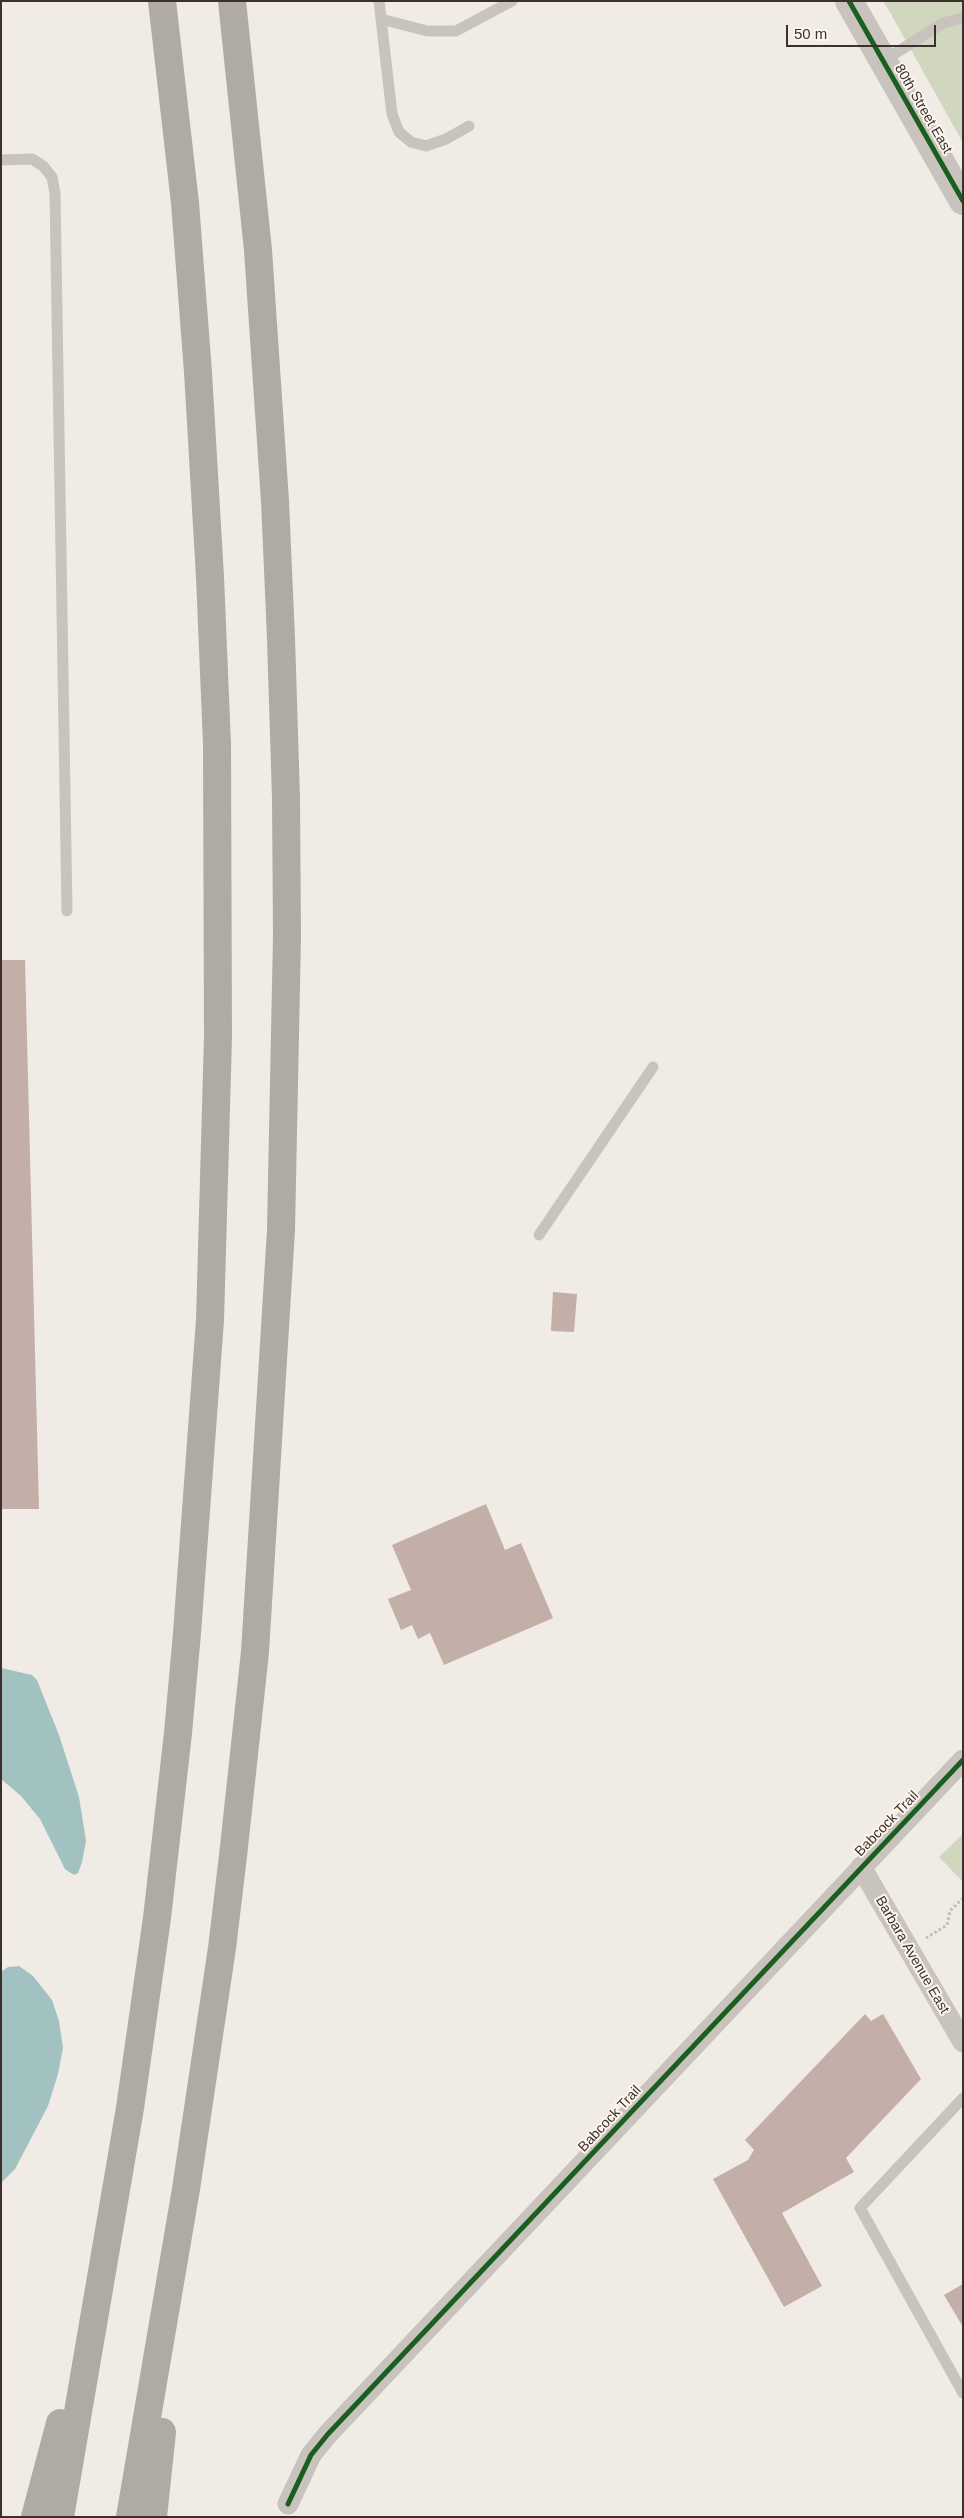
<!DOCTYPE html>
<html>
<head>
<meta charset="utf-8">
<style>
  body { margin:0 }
  #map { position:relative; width:964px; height:2518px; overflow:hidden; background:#f0ebe5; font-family:Arial,sans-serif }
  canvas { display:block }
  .frame { position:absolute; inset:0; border:2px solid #3b302b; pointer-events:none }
  .scale { position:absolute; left:786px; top:25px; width:150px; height:22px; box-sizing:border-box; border:2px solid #3b302b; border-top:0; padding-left:6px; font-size:15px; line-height:18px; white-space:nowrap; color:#3b302b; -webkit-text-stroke:4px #fbf5ee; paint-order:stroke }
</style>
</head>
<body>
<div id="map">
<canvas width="964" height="2518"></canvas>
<div class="frame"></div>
<div class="scale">50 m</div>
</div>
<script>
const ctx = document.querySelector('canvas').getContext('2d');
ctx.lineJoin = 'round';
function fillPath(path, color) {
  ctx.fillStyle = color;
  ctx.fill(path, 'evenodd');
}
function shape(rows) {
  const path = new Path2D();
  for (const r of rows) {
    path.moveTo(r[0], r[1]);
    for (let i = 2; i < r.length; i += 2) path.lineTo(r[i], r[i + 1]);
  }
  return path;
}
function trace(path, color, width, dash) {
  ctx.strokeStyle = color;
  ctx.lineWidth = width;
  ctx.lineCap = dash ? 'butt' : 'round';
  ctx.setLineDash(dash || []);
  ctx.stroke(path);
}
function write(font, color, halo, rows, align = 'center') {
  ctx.font = font + ' Arial,sans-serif';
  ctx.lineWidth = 4;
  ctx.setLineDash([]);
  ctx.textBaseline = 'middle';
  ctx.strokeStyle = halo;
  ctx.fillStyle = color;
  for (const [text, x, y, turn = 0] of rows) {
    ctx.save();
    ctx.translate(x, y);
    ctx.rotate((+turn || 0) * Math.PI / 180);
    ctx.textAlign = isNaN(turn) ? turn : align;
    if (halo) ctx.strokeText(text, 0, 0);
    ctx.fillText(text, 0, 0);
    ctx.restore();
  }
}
fillPath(shape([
  [883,1,963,1,963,143,891,14],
  [963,1834,963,1882,939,1857]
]), '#d1d6bf');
fillPath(shape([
  [1,1668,32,1675,37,1680,59,1735,79,1797,86,1841,82,1862,78,1873,74,1875,65,1869,40,1819,21,1796,1,1779],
  [19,1966,33,1976,52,2000,59,2021,63,2048,58,2074,48,2106,15,2169,1,2183,1,1972,8,1967]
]), '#a1c2c1');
fillPath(shape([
  [1,960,25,960,39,1509,1,1509],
  [553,1292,577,1294,574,1332,551,1331],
  [486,1504,505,1550,521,1543,553,1618,444,1665,430,1633,418,1639,412,1625,401,1630,388,1599,411,1590,392,1545],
  [865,2014,871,2021,883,2014,921,2079,846,2158,854,2172,782,2213,822,2286,784,2307,713,2179,748,2160,754,2150,745,2140],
  [963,2284,963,2327,944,2295]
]), '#c3afa7');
trace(shape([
  [926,1938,947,1925,950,1911,963,1898]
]), '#c2bbb6', 3, [2.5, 2.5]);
trace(shape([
  [379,1,392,114,399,132,411,142,426,146,446,139,469,126],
  [381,19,427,31,456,31,512,1],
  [883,61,943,23,963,18],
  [1,160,32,159,43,166,52,177,55,193,67,911],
  [539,1235,653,1067],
  [963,2098,860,2208,963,2393]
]), '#c9c3be', 11);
trace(shape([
  [861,1867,963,2042],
  [288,2504,311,2455,328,2434,963,1760]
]), '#c9c3be', 21);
trace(shape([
  [849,1,963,201]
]), '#c9c3be', 28);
trace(shape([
  [35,2517,60,2423],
  [60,2517,130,2108,157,1918,178,1733,187,1633,210,1320,218,1037,217,744,210,577,198,372,185,203,162,1],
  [130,2517,186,2189,222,1948,233,1856,255,1652,281,1230,287,936,286,798,281,638,275,501,258,250,232,1],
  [153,2517,162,2432]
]), '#afaaa4', 28);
trace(shape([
  [849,1,963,201],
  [288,2504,311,2455,328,2434,963,1760]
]), '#1b5e20', 5);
write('14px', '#3b302b', '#fbf5ee', [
  ["80th Street East",923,109,60],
  ["Babcock Trail",887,1824,-46],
  ["Barbara Avenue East",912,1955,60],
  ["Babcock Trail",610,2119,-47]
]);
</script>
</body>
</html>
